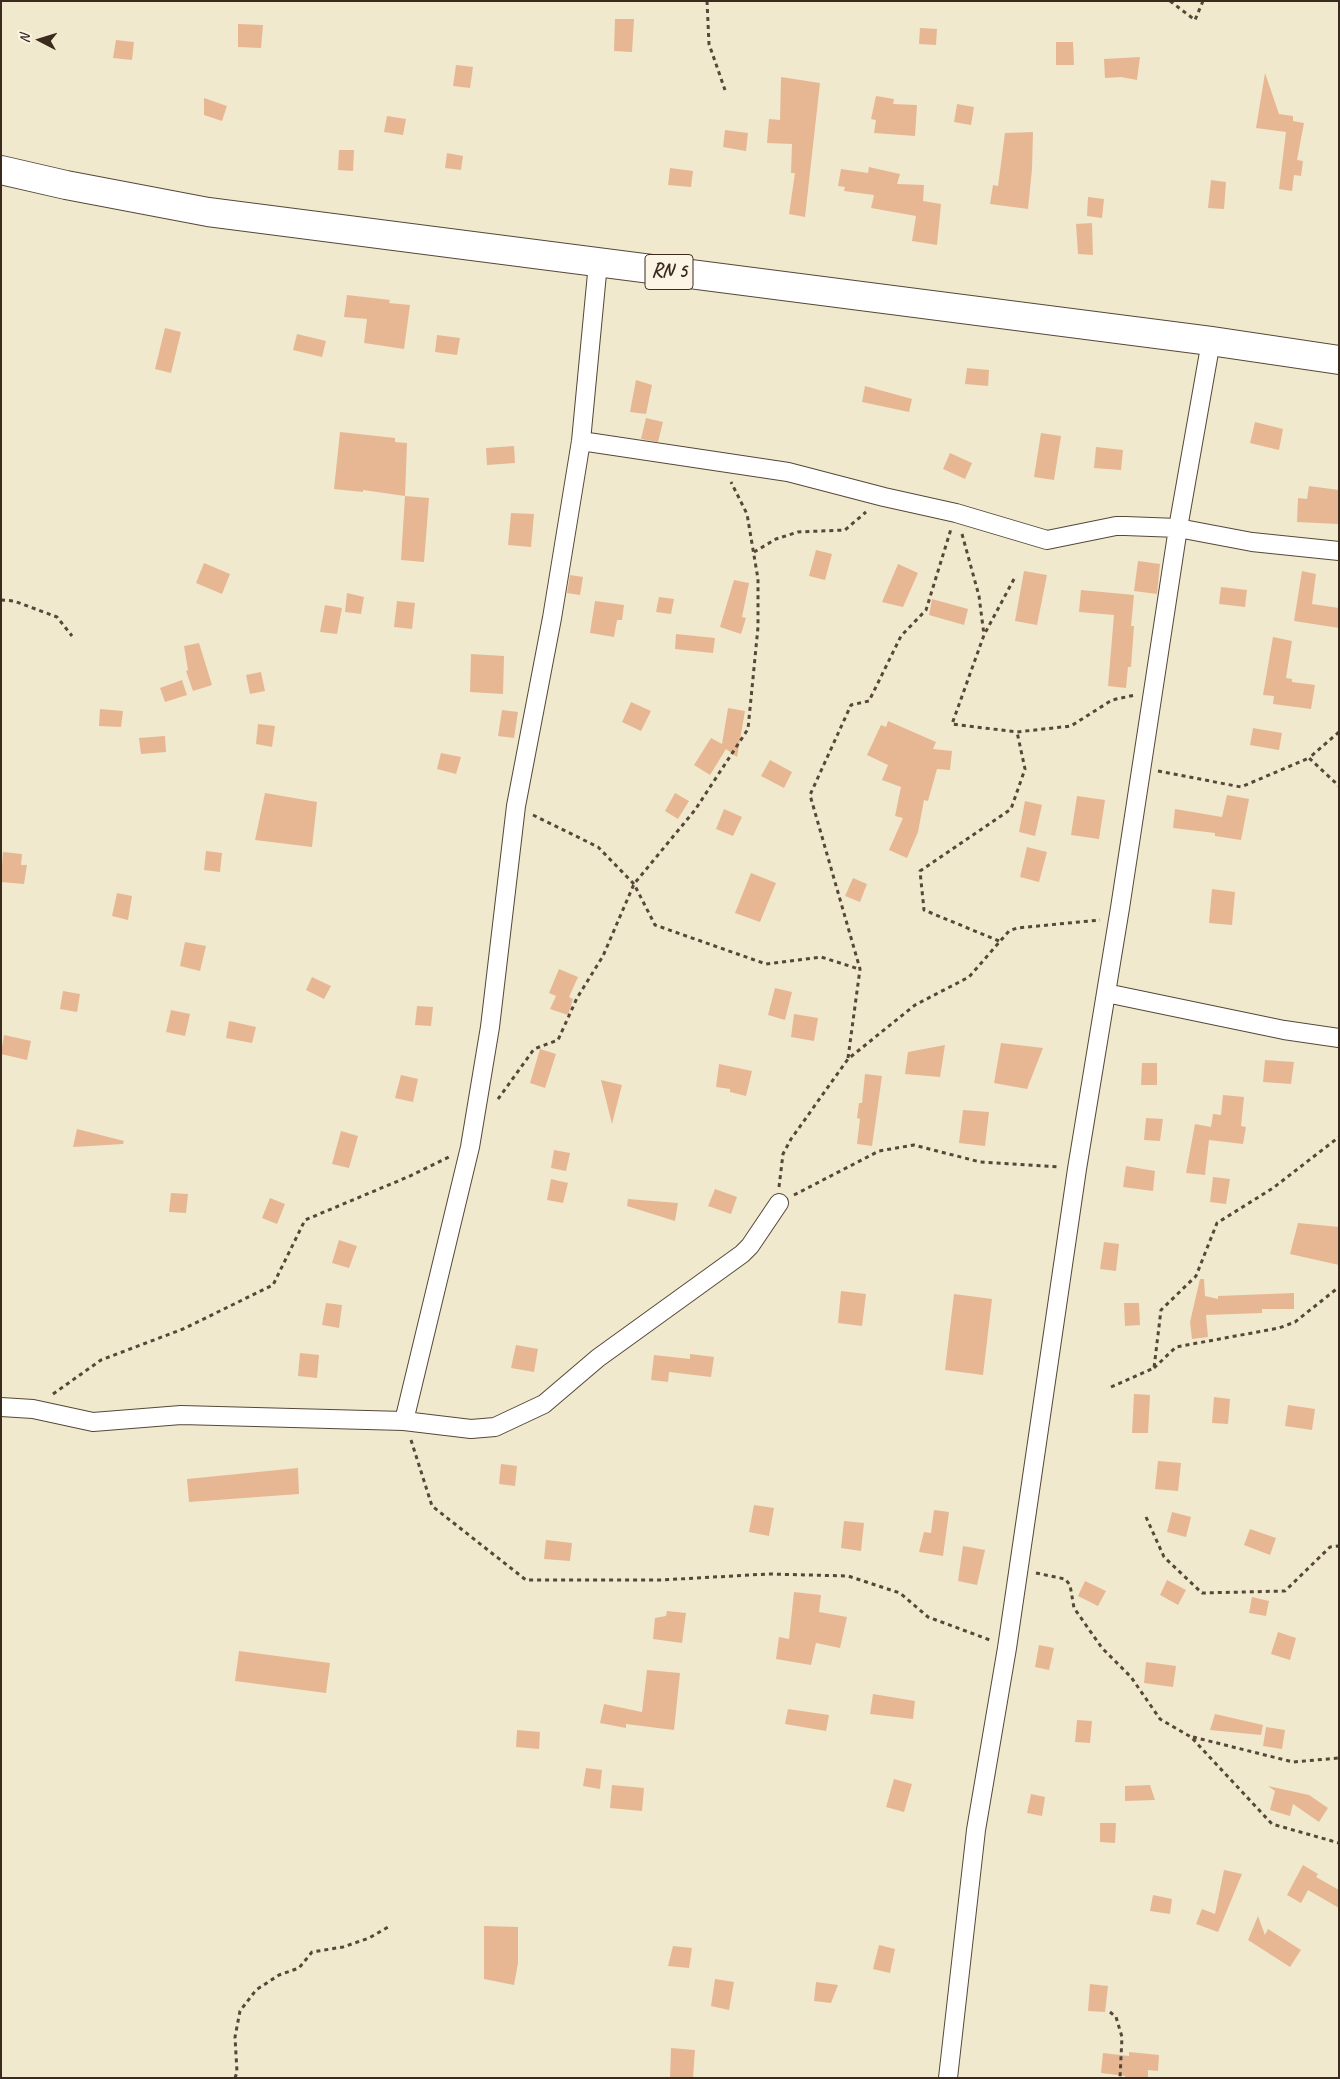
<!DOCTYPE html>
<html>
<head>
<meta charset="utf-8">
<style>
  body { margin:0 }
  #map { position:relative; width:1340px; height:2079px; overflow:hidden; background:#f0e9ce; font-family:Caveat,sans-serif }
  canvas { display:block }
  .frame { position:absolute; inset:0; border:2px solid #3b2a1e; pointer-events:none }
  .north { position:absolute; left:15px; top:15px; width:50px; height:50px; -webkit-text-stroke:4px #fcf5e5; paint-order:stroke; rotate:275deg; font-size:14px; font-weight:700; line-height:20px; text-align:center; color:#3b2a1e }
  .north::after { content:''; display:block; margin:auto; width:18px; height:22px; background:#3b2a1e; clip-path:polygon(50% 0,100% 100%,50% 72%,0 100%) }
</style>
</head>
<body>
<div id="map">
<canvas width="1340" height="2079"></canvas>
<div class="frame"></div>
<div class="north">N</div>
</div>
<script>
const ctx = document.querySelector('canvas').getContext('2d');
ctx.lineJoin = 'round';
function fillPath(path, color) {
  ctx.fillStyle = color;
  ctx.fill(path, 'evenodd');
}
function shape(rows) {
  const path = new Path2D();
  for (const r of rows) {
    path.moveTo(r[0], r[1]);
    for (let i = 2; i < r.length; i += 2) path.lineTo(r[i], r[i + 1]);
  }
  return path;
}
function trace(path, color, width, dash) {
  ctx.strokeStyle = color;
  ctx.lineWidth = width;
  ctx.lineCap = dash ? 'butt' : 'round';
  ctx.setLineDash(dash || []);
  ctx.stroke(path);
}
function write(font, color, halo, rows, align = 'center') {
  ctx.font = font + ' Caveat,sans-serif';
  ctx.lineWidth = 4.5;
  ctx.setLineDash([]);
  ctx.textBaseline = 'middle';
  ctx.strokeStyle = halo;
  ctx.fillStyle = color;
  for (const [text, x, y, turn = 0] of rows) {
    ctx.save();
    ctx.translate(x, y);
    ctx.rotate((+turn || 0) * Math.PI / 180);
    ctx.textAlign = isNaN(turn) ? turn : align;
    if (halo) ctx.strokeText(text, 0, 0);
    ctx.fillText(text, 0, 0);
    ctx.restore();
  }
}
fillPath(shape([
  [615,19,634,19,632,52,614,51],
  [238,24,263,25,261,48,238,47],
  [920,28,937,29,936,45,919,44],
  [116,40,134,42,132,60,113,58],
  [1056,42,1073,42,1074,65,1056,65],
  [1140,57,1137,80,1121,77,1105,78,1104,59],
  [456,65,473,67,470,88,453,86],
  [1265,73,1279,114,1293,116,1293,121,1304,123,1297,160,1303,161,1301,176,1294,175,1292,191,1279,189,1286,132,1256,128],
  [781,77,820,83,805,217,789,214,795,173,791,173,792,144,767,143,769,119,780,120],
  [876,96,894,99,893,104,917,105,915,136,874,133,876,120,871,119],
  [204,98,227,106,222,121,204,115],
  [957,104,974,107,971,125,954,122],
  [387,116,406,119,403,135,384,132],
  [725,130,748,133,746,151,723,147],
  [1033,132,1032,169,1028,209,990,204,993,185,998,186,1005,133],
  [339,150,354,150,353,171,338,170],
  [447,153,463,156,461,170,445,168],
  [869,167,900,174,897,184,924,185,923,201,941,204,937,245,912,241,916,216,871,208,874,195,844,191,845,187,838,186,841,169,868,173],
  [670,168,693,171,691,187,668,185],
  [1211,180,1226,182,1224,209,1208,208],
  [1088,197,1104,199,1102,218,1087,216],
  [1092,223,1093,255,1078,254,1076,224],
  [347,295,390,300,389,303,410,305,404,349,364,343,367,319,344,317],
  [165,328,181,332,171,373,155,369],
  [297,334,326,341,322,357,293,350],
  [437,335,460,338,457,355,435,352],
  [967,368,989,370,988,386,965,384],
  [636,380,652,385,646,414,630,412],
  [865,386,912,399,909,412,862,402],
  [646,418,663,422,658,442,641,439],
  [1255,422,1283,429,1279,450,1250,443],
  [340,432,395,438,395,442,407,443,405,496,363,490,363,492,334,489],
  [1041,433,1061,436,1054,480,1034,477],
  [514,446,515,463,487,465,486,448],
  [1096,447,1123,450,1121,470,1094,468],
  [950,453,972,463,965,479,943,469],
  [1309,486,1339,490,1339,524,1297,522,1298,498,1307,499],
  [405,496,429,498,424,562,401,560],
  [511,513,534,514,531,547,508,545],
  [816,550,832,554,825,580,809,576],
  [1138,561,1160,564,1157,594,1134,591],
  [204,563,230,574,222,594,196,583],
  [898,564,918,573,903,607,882,602],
  [1024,571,1047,575,1037,625,1015,621],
  [1302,571,1316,574,1312,604,1339,608,1339,628,1294,621],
  [570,575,583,577,580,595,567,593],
  [734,580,749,583,742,617,746,618,741,634,720,627],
  [1221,587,1247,590,1245,607,1219,604],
  [1081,590,1134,595,1131,626,1134,626,1131,667,1128,667,1126,688,1108,686,1114,615,1079,612],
  [347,593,364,597,361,614,345,612],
  [659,597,674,599,671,614,656,612],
  [932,599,968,609,964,625,929,615],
  [397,601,415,603,412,629,394,627],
  [595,601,624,605,622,620,617,620,614,637,590,633],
  [325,605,342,608,337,634,320,632],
  [676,634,715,638,713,653,675,649],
  [1273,637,1292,641,1286,678,1292,679,1292,682,1315,685,1311,709,1273,704,1274,696,1263,695],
  [199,643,212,685,193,691,186,671,188,670,184,646],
  [471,654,504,656,503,694,470,692],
  [261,672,265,691,250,694,246,675],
  [182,680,187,695,165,702,160,688],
  [631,702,651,711,641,731,622,722],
  [728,708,745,711,737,757,726,749,710,775,694,765,711,738,722,744],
  [100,709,123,711,121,727,99,726],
  [502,710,518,712,514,738,498,736],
  [888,721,936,742,933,749,952,751,950,770,937,769,928,801,924,800,918,832,907,858,889,850,903,818,895,816,901,787,882,780,888,765,867,755,881,725,886,727],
  [258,724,275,726,272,747,256,744],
  [1253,728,1282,733,1279,750,1250,745],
  [165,736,166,752,141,754,139,738],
  [441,753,461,757,456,774,437,769],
  [770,760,792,772,784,788,761,776],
  [265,793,317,802,312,847,255,840],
  [675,793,689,801,678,819,665,811],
  [1227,795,1249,799,1241,840,1215,836,1215,833,1173,828,1175,809,1222,817],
  [1077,796,1105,800,1099,839,1071,835],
  [1025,801,1042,805,1035,836,1019,832],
  [724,809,742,817,733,836,716,829],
  [1027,847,1047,852,1039,882,1020,877],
  [206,851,222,853,220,872,204,870],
  [3,852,22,854,21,865,27,865,24,884,1,882],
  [751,873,776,883,760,922,735,913],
  [853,878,867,884,860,902,845,896],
  [1212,889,1235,892,1232,925,1209,923],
  [117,893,132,896,128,920,112,916],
  [185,942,206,946,200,971,180,966],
  [559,969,578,977,569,997,573,999,568,1015,550,1009,556,996,549,993],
  [312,977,331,986,324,999,306,990],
  [775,988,792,992,785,1020,768,1015],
  [63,991,80,994,77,1012,60,1009],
  [417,1006,433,1007,431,1026,415,1025],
  [171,1010,190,1014,185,1036,166,1032],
  [794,1014,818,1018,814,1041,791,1037],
  [229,1021,256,1027,252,1043,226,1038],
  [4,1035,31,1041,27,1060,1,1054],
  [1001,1043,1043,1048,1027,1089,994,1083],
  [945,1045,940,1077,905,1074,908,1052],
  [540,1049,556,1054,545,1088,530,1083],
  [1265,1060,1294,1062,1291,1084,1263,1082],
  [1142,1063,1157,1063,1157,1085,1141,1085],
  [719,1064,752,1071,746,1096,730,1092,730,1089,716,1087],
  [865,1074,882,1076,872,1146,857,1144,860,1119,857,1118,859,1103,862,1103],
  [401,1075,418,1079,413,1102,395,1098],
  [601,1080,622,1085,612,1124],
  [1223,1095,1244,1097,1241,1126,1246,1127,1243,1144,1209,1140,1205,1175,1186,1173,1195,1124,1211,1127,1213,1114,1221,1115],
  [963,1110,989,1112,985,1146,959,1143],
  [1146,1118,1163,1119,1160,1141,1144,1140],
  [77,1129,124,1141,123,1144,73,1147],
  [341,1131,358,1136,349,1168,332,1164],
  [554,1150,570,1153,566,1171,551,1168],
  [1126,1166,1155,1171,1153,1191,1123,1187],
  [1213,1177,1230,1179,1226,1204,1210,1202],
  [551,1179,568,1183,563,1203,547,1200],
  [715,1189,737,1197,731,1214,708,1206],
  [171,1193,188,1194,186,1213,169,1212],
  [270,1198,285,1204,277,1224,262,1218],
  [628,1199,678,1203,675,1221,627,1206],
  [1298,1223,1339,1227,1339,1265,1290,1254],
  [339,1240,357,1246,349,1268,332,1263],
  [1104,1242,1119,1244,1116,1271,1100,1269],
  [1200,1279,1204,1279,1205,1296,1218,1299,1218,1296,1294,1293,1294,1309,1262,1309,1262,1313,1206,1315,1208,1337,1192,1339,1190,1322],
  [841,1291,866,1294,862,1326,838,1323],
  [954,1294,992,1299,983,1375,945,1370],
  [326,1303,342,1305,339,1328,322,1325],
  [1124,1303,1139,1303,1140,1325,1125,1326],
  [516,1345,538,1349,534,1372,511,1368],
  [300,1353,319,1355,317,1378,298,1376],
  [690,1354,714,1357,711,1377,669,1372,668,1382,651,1380,654,1355,690,1359],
  [1134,1394,1150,1395,1148,1433,1132,1433],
  [1214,1397,1230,1399,1228,1424,1212,1423],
  [1288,1405,1315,1409,1312,1430,1285,1426],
  [1158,1461,1181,1463,1178,1491,1155,1489],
  [501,1464,517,1466,515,1486,499,1484],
  [298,1468,299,1494,189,1502,187,1479],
  [754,1505,774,1508,769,1536,749,1532],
  [934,1510,949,1512,943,1556,919,1552,924,1532,931,1533],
  [1172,1512,1191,1517,1186,1537,1167,1532],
  [844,1521,864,1523,861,1551,841,1548],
  [1250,1529,1276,1538,1270,1555,1244,1545],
  [546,1540,572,1543,570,1561,544,1559],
  [963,1546,985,1550,977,1585,958,1581],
  [1167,1580,1186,1590,1178,1605,1160,1595],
  [1085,1581,1106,1591,1098,1606,1078,1596],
  [794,1592,821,1595,819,1612,847,1617,840,1648,816,1643,811,1665,776,1659,779,1637,789,1639],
  [1252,1597,1269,1601,1266,1616,1249,1613],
  [667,1611,686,1613,682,1643,653,1639,655,1618,666,1616],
  [1278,1632,1296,1638,1290,1660,1271,1654],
  [1039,1645,1054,1648,1049,1670,1035,1667],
  [239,1651,330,1663,326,1693,235,1681],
  [1146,1662,1176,1666,1173,1687,1144,1683],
  [647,1670,680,1673,674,1730,626,1724,626,1728,600,1723,604,1704,642,1712],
  [873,1694,915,1701,913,1719,870,1714],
  [788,1709,829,1715,826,1731,785,1724],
  [1215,1714,1263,1725,1261,1735,1210,1730],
  [1077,1720,1092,1721,1090,1743,1075,1742],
  [1266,1727,1285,1730,1282,1749,1263,1746],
  [517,1730,540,1732,539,1749,516,1747],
  [586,1768,602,1770,600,1789,583,1786],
  [894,1779,912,1784,904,1812,886,1807],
  [612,1785,644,1788,642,1811,610,1808],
  [1150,1785,1155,1800,1125,1801,1125,1786],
  [1268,1786,1309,1795,1328,1808,1319,1822,1293,1804,1290,1816,1270,1810,1275,1791],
  [1031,1794,1045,1797,1042,1816,1027,1813],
  [1100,1823,1116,1823,1115,1843,1100,1842],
  [1303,1865,1318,1874,1316,1877,1339,1890,1339,1908,1308,1890,1301,1903,1287,1895],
  [1224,1870,1242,1874,1218,1932,1196,1924,1202,1909,1215,1914],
  [1153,1895,1172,1899,1170,1914,1150,1911],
  [1258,1916,1265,1935,1268,1929,1301,1950,1290,1967,1248,1940],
  [484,1926,518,1927,518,1963,514,1985,484,1979],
  [879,1945,895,1949,890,1973,873,1969],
  [673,1946,692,1948,689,1968,668,1966],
  [715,1979,734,1982,729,2010,711,2006],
  [816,1982,838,1985,831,2003,814,2001],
  [1090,1984,1108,1986,1105,2012,1088,2011],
  [671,2048,695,2050,693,2078,670,2078],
  [1129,2052,1159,2055,1158,2071,1148,2070,1148,2078,1126,2078,1125,2076,1101,2073,1103,2053,1129,2056]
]), '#e7b794');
const minor = shape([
  [581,441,788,472,884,497,956,513,1047,540,1116,526,1125,526,1178,528,1252,542,1339,551],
  [1106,993,1284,1030,1339,1038],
  [1,1407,33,1409,93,1422,181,1415,404,1421,471,1429,495,1427,544,1404,598,1358,742,1254,750,1246,779,1203],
  [404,1421,470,1147,490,1027,516,806,552,618,581,441,598,263],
  [948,2078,976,1830,1007,1648,1077,1169,1120,908,1178,528,1211,341]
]);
const primary = shape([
  [1,170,66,185,208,212,1211,341,1339,360]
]);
trace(minor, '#564738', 20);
trace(primary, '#564738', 30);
trace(shape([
  [707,1,709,44,725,90],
  [1170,1,1195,20,1203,1],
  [962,534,979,596,984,635],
  [754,552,776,539,798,532,845,530,866,512],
  [1014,579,984,635,952,724,1017,732,1071,726,1112,700,1135,695],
  [1,600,14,601,57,617,72,636],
  [1339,732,1309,758,1339,786],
  [1158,771,1241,787,1309,758],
  [533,815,598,847,634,884,655,925,766,964,821,957,859,969],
  [999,941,924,910,920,871,1011,809,1025,769,1017,732],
  [848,1058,860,969,810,795,851,705,869,701,901,636,926,610,951,529],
  [498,1099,534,1049,558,1040,577,998,603,956,634,884,695,810,748,729,758,627,758,579,747,514,731,482],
  [779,1187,783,1154,791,1139,848,1059,915,1005,969,977,1009,931,1017,928,1100,920],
  [794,1195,879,1151,914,1145,980,1162,1059,1167],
  [1154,1368,1176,1347,1279,1328,1295,1322,1339,1287],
  [1111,1387,1154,1368,1161,1310,1196,1276,1217,1223,1273,1188,1339,1137],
  [53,1394,101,1360,183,1329,273,1285,305,1220,410,1176,449,1157],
  [411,1440,432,1506,526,1580,661,1580,768,1574,848,1576,900,1593,928,1617,990,1640],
  [1146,1517,1164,1557,1202,1593,1285,1591,1330,1547,1339,1546],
  [1036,1573,1065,1579,1070,1585,1074,1608,1102,1648,1131,1677,1160,1719,1191,1737,1272,1824,1339,1843],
  [1193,1737,1293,1762,1339,1758],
  [1110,2012,1116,2017,1122,2037,1120,2078],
  [235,2078,237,2072,235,2037,240,2011,256,1990,279,1975,299,1968,312,1952,343,1947,369,1938,390,1926]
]), '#564738', 3, [4, 4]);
trace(minor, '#fff', 18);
trace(primary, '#fff', 28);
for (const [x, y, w] of [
  [669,272,48]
]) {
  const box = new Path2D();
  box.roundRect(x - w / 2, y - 17.5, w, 35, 4);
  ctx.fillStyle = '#fcf5e5';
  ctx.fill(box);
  trace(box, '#3b2a1e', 1);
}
write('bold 20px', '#3b2a1e', null, [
  ["RN 5",669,272]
]);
</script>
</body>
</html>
